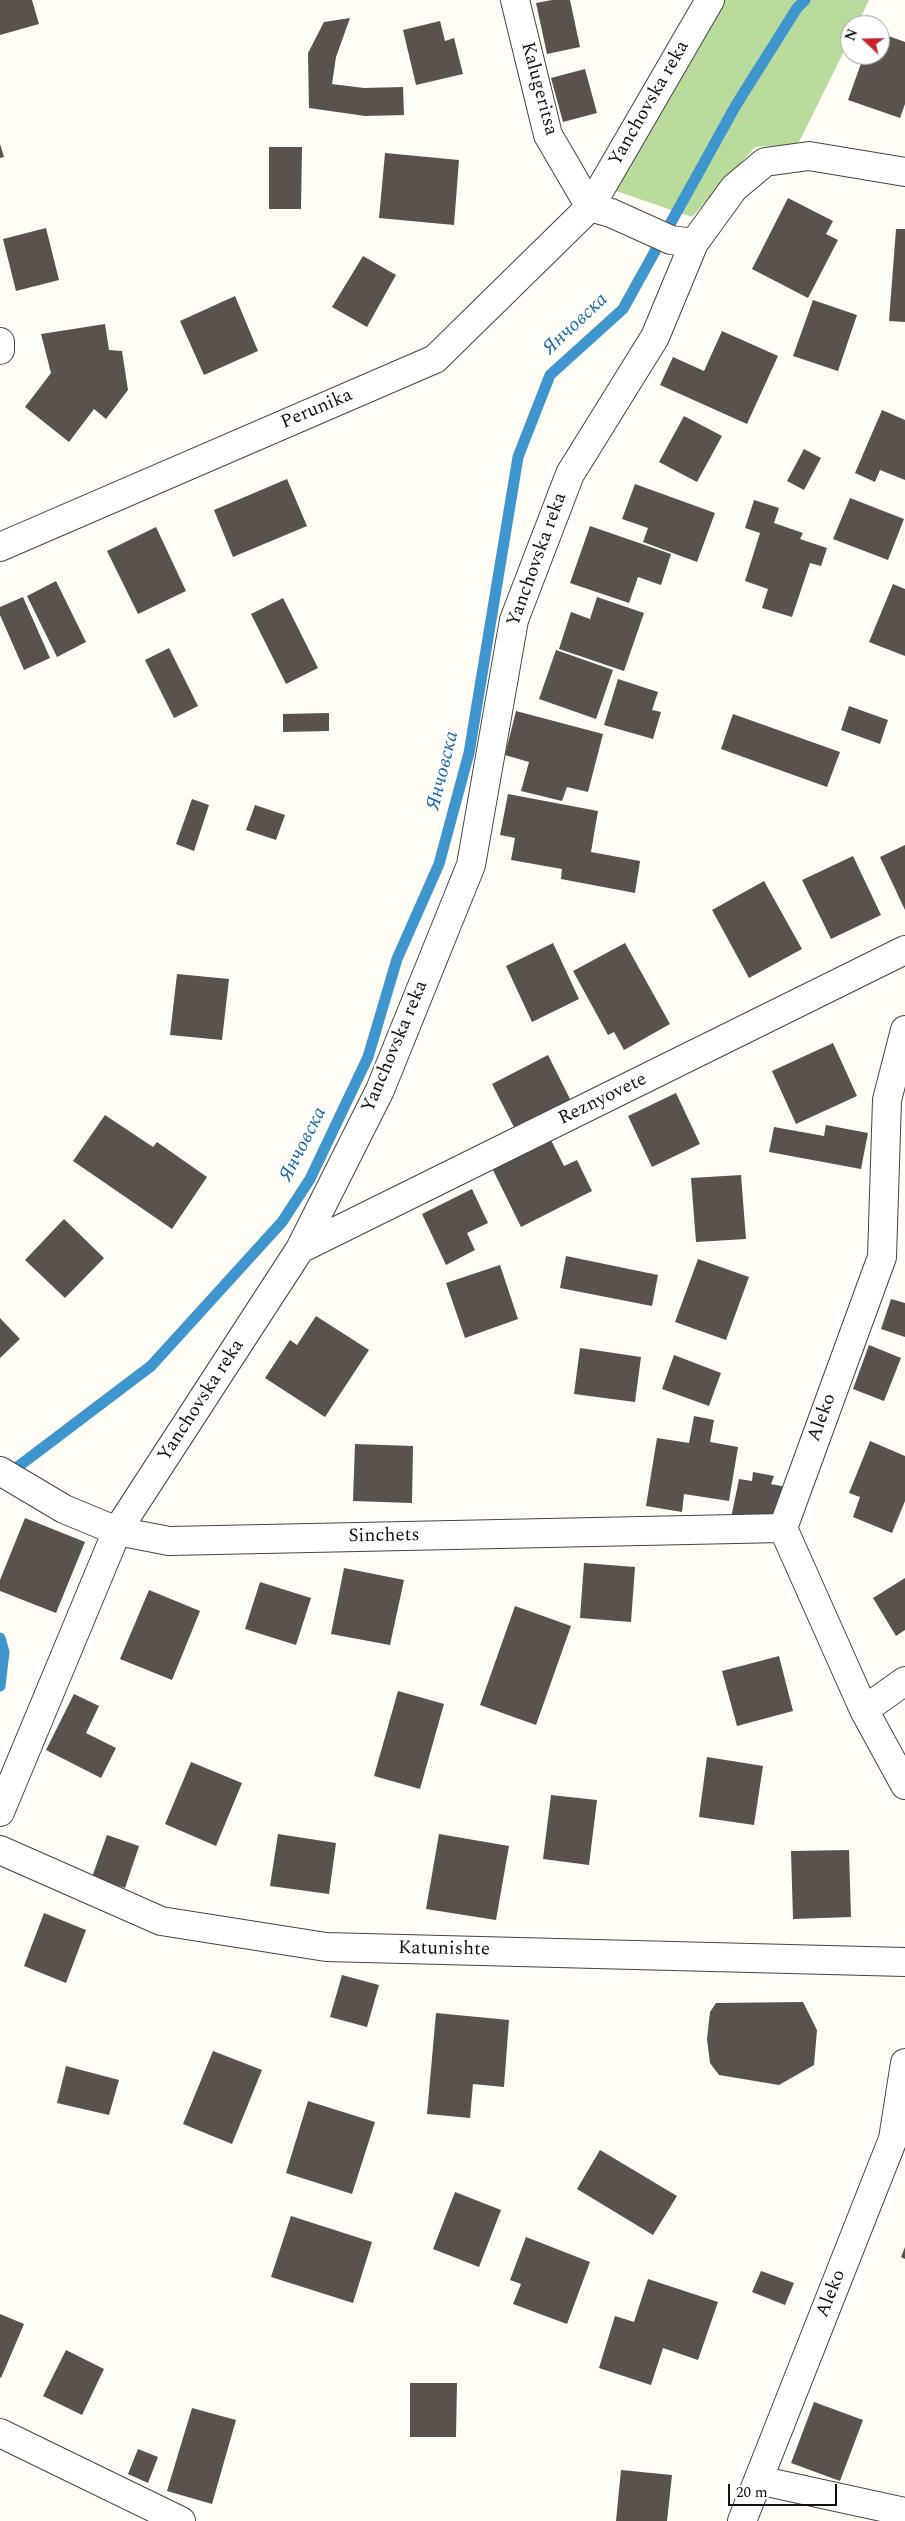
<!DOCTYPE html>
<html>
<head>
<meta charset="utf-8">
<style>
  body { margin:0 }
  #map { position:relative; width:905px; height:2521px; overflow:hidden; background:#fffdf5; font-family:Spectral,serif }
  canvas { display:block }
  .north { position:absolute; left:840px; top:15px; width:50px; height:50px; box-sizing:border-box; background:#fff; border:1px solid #a0a0a0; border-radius:50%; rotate:291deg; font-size:14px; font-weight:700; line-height:20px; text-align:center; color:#111 }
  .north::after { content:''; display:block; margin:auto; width:18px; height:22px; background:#c4262e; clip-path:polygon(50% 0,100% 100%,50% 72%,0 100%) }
  .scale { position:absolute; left:728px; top:2484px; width:109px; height:22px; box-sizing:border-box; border:2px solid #111; border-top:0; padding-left:6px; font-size:15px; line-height:18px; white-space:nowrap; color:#111; -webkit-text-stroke:4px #fff; paint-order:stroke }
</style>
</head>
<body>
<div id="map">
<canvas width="905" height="2521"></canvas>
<div class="north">N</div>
<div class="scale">20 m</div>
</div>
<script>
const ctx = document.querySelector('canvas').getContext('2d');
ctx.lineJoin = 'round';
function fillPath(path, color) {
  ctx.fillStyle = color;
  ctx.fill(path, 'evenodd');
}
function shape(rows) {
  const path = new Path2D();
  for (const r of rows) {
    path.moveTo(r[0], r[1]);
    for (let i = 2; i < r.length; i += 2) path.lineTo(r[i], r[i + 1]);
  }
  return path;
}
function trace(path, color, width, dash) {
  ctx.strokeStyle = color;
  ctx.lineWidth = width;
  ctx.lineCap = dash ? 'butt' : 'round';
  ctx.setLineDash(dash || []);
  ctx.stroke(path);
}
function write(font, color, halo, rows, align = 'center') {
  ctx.font = font + ' Spectral,serif';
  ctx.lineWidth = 5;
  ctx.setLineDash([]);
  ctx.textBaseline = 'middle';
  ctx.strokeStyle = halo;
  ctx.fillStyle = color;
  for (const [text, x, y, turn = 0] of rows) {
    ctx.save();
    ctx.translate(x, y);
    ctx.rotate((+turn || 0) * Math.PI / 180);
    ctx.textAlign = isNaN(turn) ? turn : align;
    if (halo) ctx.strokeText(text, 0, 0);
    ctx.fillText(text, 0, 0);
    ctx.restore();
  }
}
fillPath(shape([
  [723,0,869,0,857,25,850,25,850,39,798,144,755,147,692,217,613,190]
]), '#b9dc9c');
trace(shape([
  [7,1475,151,1366,282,1222,310,1179,368,1057,397,959,439,864,469,753,518,457,550,375,623,309,736,105,797,8,805,0],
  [0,1638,4,1652,0,1686]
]), '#3f96cf', 11);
fillPath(shape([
  [0,0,32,0,39,24,0,35],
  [552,0,570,0,580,47,547,54,536,3],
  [350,18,336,57,332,84,364,88,403,87,404,115,365,116,309,108,308,53,324,22],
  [440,21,445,41,454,38,463,74,416,85,403,30],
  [880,33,905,42,905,104,900,118,848,100,864,55,880,55],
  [585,69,597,113,563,122,551,78],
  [0,144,4,157,0,158],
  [269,147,302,147,301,209,269,209],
  [385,153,459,160,454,225,379,218],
  [788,198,833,221,826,234,838,240,808,298,752,269],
  [46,228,59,280,16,291,3,239],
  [896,229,905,229,905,322,889,321],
  [363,256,396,275,367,327,332,307],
  [235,296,258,351,204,375,180,321],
  [813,300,857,315,838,371,793,356],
  [105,324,109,350,122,351,128,390,106,419,94,409,69,442,25,407,51,373,41,334],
  [722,331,778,356,747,424,660,385,673,357,704,371],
  [882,410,905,420,905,480,880,470,875,482,855,473],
  [684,416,722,436,697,482,659,462],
  [804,449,821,458,804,490,787,481],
  [287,479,307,526,233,557,214,510],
  [635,484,715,513,697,562,643,542,648,528,622,519],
  [850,498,904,519,888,560,833,539],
  [754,500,779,508,774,523,803,533,800,539,827,548,821,566,810,563,792,617,762,608,768,589,745,581,760,533,745,528],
  [590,526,671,554,661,585,638,577,629,603,570,583],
  [156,527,186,591,138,614,107,551],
  [56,581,86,642,57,657,27,596],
  [893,584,905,589,905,656,869,642],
  [23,597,50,658,24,670,0,615,0,607],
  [597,597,644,613,624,671,559,649,571,612,590,619],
  [283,598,318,668,286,684,251,614],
  [169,648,198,706,174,718,145,660],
  [556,650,613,670,596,719,539,699],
  [618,679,658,692,652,710,661,712,653,739,604,725],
  [849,706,888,720,880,744,841,730],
  [516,711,603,734,588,792,567,787,562,801,521,791,529,762,505,755],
  [329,713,329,731,283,732,283,714],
  [733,714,840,752,827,787,721,749],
  [508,794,598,811,591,852,640,861,635,893,561,879,562,869,511,860,515,838,500,835],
  [192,799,209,805,194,851,176,844],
  [255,805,285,815,276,840,246,830],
  [905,845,905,910,880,857],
  [853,856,881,915,831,939,802,880],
  [764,881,802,949,749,978,712,910],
  [553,943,579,999,532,1022,506,966],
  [625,943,670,1024,624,1050,614,1032,608,1035,573,971],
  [177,974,229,979,222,1040,170,1035],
  [833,1043,857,1096,796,1124,772,1071],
  [548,1055,572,1103,516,1131,492,1084],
  [676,1093,700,1144,652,1167,628,1116],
  [105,1115,153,1147,157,1142,207,1177,172,1229,73,1161],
  [826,1125,868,1133,861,1169,769,1152,774,1127,824,1136],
  [551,1140,564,1166,577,1160,592,1191,521,1227,493,1170],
  [741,1175,746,1239,696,1242,691,1178],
  [472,1189,488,1223,467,1233,475,1250,446,1265,422,1214],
  [64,1219,104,1258,65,1298,25,1260],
  [566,1256,658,1275,652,1306,560,1288],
  [698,1259,749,1277,726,1340,675,1322],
  [500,1265,518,1319,465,1338,446,1283],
  [891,1299,905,1303,905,1337,881,1329],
  [316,1316,369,1350,325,1417,265,1378,290,1340,297,1345],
  [0,1318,20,1339,0,1358],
  [869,1345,901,1358,884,1401,853,1389],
  [580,1348,641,1357,635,1402,574,1394],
  [674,1355,721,1373,709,1406,662,1389],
  [694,1416,714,1420,710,1442,738,1447,729,1501,684,1494,682,1512,646,1506,657,1438,689,1443],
  [870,1441,905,1456,905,1501,892,1533,853,1517,860,1497,849,1493],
  [355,1444,413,1446,412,1503,353,1501],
  [753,1472,774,1476,771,1484,786,1487,776,1520,731,1518,739,1479,752,1481],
  [25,1518,85,1542,56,1613,0,1591,0,1580],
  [584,1563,635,1567,631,1622,580,1618],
  [344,1568,404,1580,390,1645,331,1634],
  [905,1578,905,1630,896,1636,873,1598],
  [260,1582,311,1598,296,1645,245,1629],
  [149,1590,200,1611,172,1680,120,1659],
  [515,1606,571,1626,536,1725,480,1705],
  [779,1656,793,1711,737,1726,722,1671],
  [398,1691,444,1704,420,1789,374,1776],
  [74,1694,99,1706,86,1733,116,1748,101,1778,46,1750],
  [707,1757,763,1766,754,1825,699,1817],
  [191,1762,242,1783,216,1846,165,1824],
  [551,1795,597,1800,589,1865,543,1859],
  [278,1834,336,1843,329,1894,270,1886],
  [439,1834,509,1846,496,1920,426,1909],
  [107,1835,139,1846,125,1888,92,1877],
  [849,1850,851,1917,793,1919,791,1851],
  [44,1913,86,1930,66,1983,24,1966],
  [342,1975,379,1985,367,2027,330,2017],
  [803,2002,817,2030,814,2065,779,2085,719,2075,710,2063,707,2039,710,2012,716,2003],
  [436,2013,509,2020,504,2087,473,2084,470,2118,427,2114],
  [213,2051,262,2070,232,2144,183,2124],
  [66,2066,119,2080,109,2115,57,2103],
  [308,2101,375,2122,352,2194,286,2173],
  [600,2150,677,2196,653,2235,577,2189],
  [455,2192,501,2210,479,2267,433,2249],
  [291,2216,372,2242,353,2303,271,2277],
  [526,2237,590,2262,567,2324,513,2304,521,2284,510,2280],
  [905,2247,905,2259,901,2257],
  [761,2271,794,2283,785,2305,752,2292],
  [648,2279,718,2302,698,2360,663,2348,651,2385,599,2368,615,2316,634,2322],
  [0,2314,24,2324,1,2378,0,2377],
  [66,2350,104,2369,82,2415,43,2396],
  [410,2383,457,2383,456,2437,410,2437],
  [814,2402,863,2420,840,2481,791,2463],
  [192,2408,236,2420,212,2504,167,2491],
  [138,2449,158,2457,148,2483,128,2474],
  [621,2470,672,2475,667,2521,616,2521]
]), '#5a524d');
const minor = shape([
  [515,0,548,135,590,207,611,213,671,240,694,243,734,188,765,162,809,156,905,172],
  [0,342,0,350],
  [0,547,435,359,590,207,710,0],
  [905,1030,887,1100,882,1257,783,1528,864,1710,905,1785],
  [300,1249,905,950],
  [0,1471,64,1509,117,1531,169,1541,783,1528],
  [864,1710,905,1681],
  [0,1812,117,1531,300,1249,380,1090,471,865,514,620,570,474,655,337,694,243],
  [0,1850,161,1921,326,1947,905,1962],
  [0,2433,181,2521],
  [758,2480,905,2512],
  [742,2521,893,2139,905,2063]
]);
trace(minor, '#444', 30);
trace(minor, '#fff', 28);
write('19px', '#111', '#fff', [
  ["Kalugeritsa",538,89,75],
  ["Yanchovska reka",650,104,-60],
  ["Perunika",317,410,-23],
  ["Yanchovska reka",538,560,-70],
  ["Yanchovska reka",396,1047,-67],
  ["Reznyovete",603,1100,-26],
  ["Yanchovska reka",202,1401,-57],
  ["Aleko",823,1418,-70],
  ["Sinchets",384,1537,-1],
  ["Katunishte",444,1950,1],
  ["Aleko",832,2294,-68]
]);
write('italic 20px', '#1768a6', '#fff', [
  ["Янчовска",576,325,-43],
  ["Янчовска",444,771,-76],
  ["Янчовска",304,1145,-63]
]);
</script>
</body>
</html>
